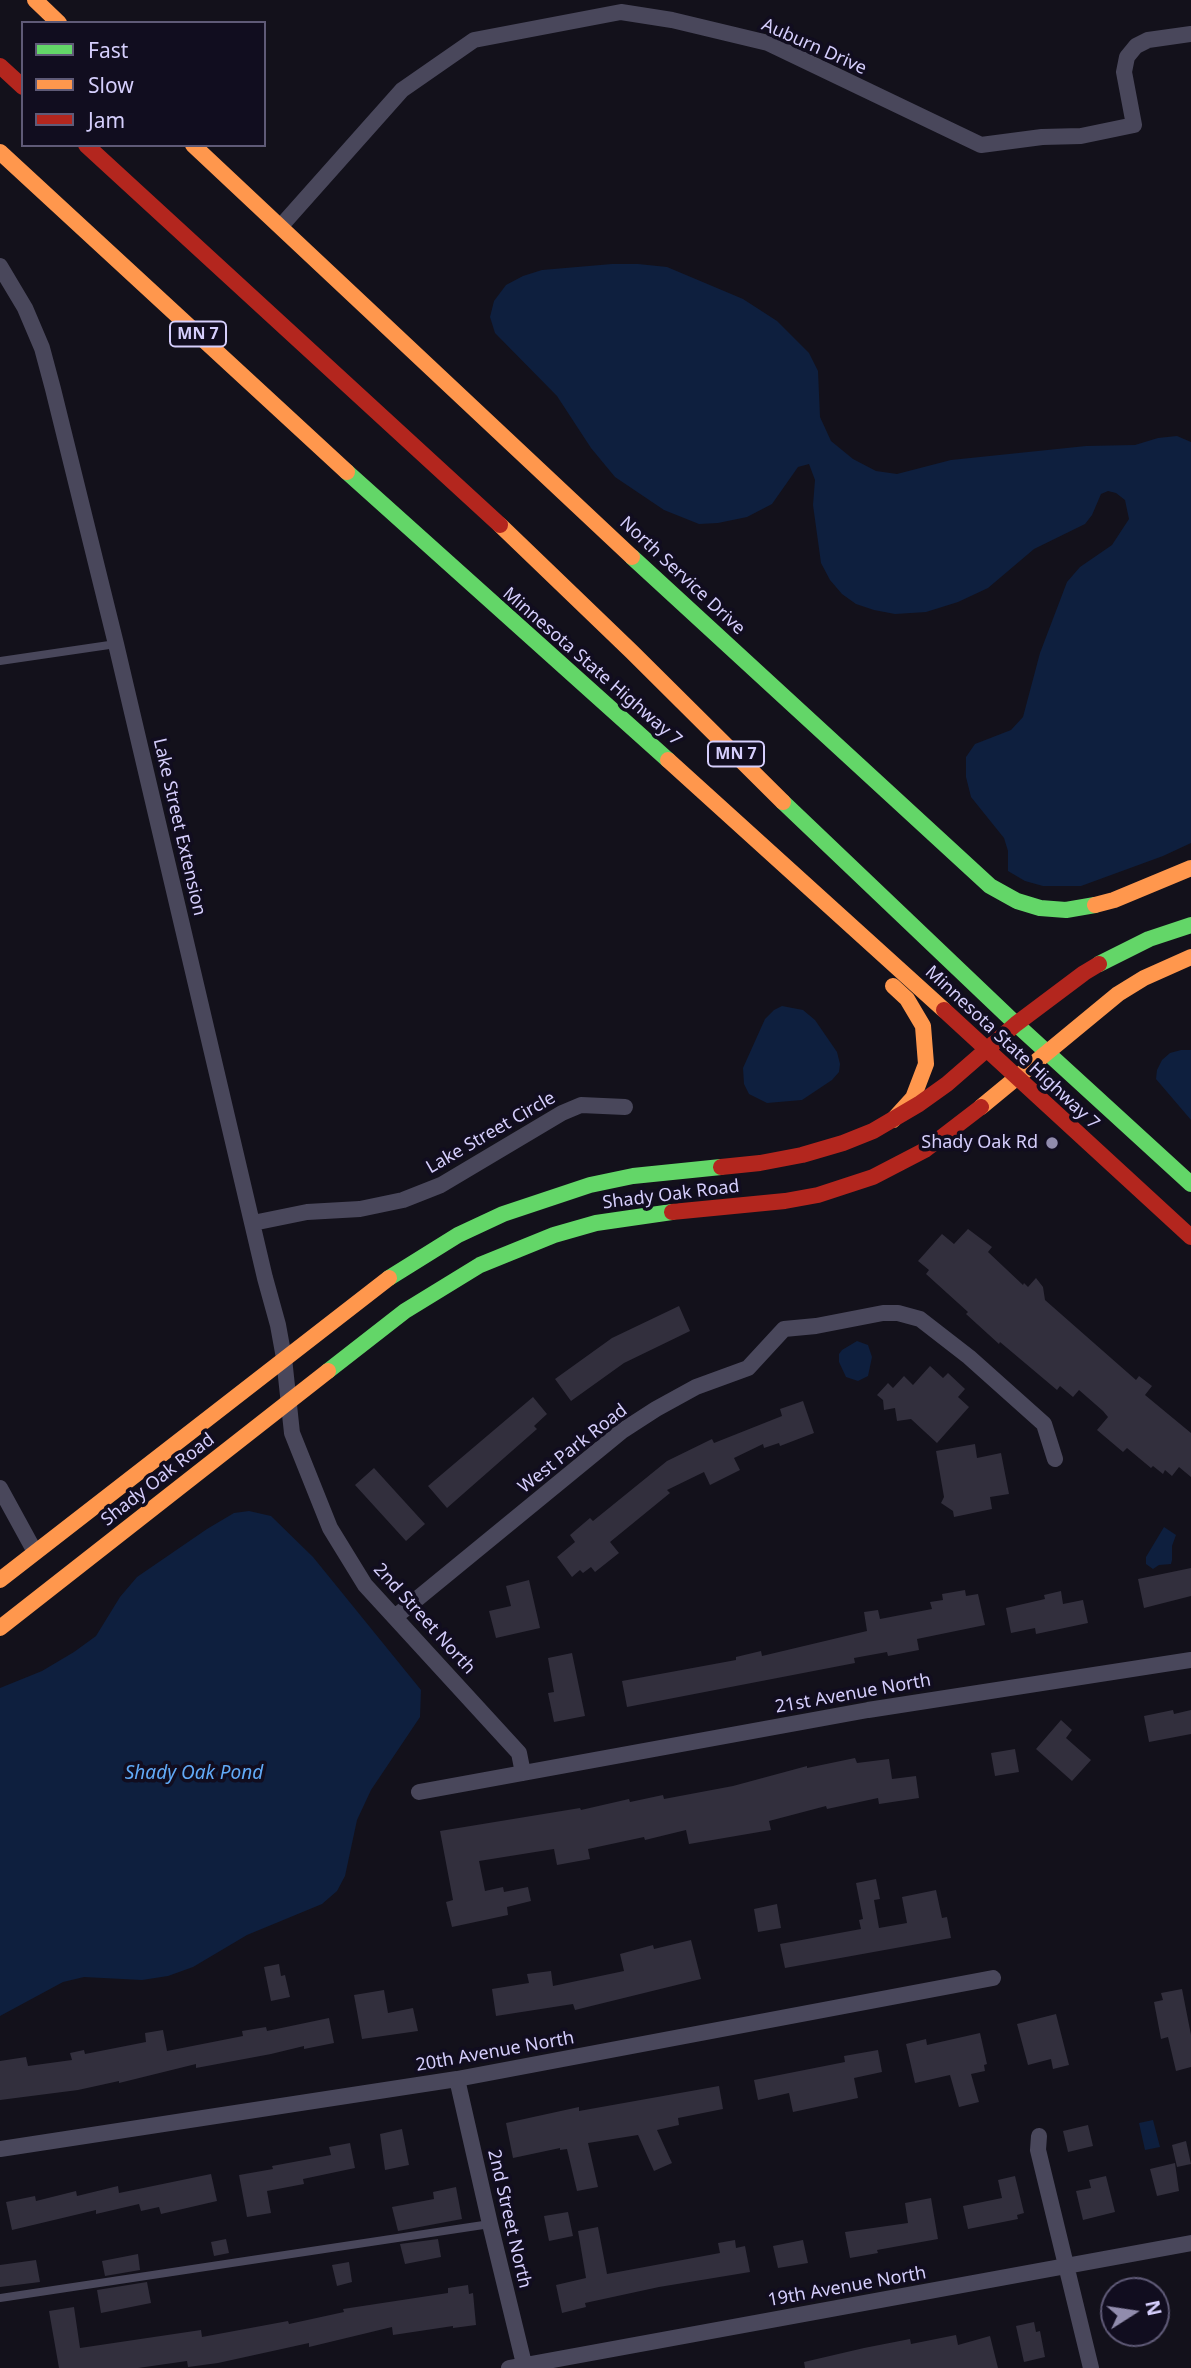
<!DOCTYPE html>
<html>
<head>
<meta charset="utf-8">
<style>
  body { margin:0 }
  #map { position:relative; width:1191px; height:2368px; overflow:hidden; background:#13111b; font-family:"Noto Sans",sans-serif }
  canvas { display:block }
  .legend { position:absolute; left:21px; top:21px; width:245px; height:126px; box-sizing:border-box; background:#110d1f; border:2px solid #5f5a77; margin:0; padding:9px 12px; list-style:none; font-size:21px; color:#d5cefc }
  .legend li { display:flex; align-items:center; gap:14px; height:35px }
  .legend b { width:35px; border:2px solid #5f5a77 }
  .north { position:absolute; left:1100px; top:2277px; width:70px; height:70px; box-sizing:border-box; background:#110d1f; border:2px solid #5f5a77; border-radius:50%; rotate:78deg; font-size:19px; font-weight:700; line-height:28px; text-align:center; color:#d5cefc }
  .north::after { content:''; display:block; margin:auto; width:24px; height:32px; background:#918cad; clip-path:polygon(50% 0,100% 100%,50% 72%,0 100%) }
</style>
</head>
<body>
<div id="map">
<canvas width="1191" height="2368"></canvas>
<ul class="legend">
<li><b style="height:9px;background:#63d668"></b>Fast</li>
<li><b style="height:9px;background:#ff974d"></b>Slow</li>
<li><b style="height:9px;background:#b3261e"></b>Jam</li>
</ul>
<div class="north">N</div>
</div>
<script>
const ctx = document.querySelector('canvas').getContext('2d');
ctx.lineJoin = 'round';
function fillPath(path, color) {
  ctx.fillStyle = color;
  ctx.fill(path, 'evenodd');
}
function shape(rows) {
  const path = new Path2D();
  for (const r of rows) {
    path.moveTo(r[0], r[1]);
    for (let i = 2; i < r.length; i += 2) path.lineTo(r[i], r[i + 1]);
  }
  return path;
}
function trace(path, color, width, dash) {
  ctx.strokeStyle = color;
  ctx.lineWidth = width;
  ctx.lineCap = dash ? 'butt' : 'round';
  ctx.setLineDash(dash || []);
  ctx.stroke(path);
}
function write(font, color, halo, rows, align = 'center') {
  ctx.font = font + ' "Noto Sans",sans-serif';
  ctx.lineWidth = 7;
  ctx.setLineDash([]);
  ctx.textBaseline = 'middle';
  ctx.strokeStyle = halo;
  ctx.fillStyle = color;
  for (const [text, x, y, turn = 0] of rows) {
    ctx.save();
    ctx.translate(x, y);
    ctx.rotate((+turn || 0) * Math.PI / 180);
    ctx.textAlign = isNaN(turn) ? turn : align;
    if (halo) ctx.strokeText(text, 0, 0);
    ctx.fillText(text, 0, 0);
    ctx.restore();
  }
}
fillPath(shape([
  [612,264,638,264,667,267,743,299,777,321,809,353,818,371,820,417,831,441,853,459,876,471,897,474,951,460,1086,446,1135,445,1158,438,1177,436,1191,442,1191,843,1163,856,1081,886,1043,886,1025,881,1008,871,1008,851,1004,838,971,797,966,777,966,757,975,744,1011,730,1023,717,1040,653,1067,582,1080,567,1112,545,1129,519,1125,500,1116,493,1108,491,1101,494,1092,515,1085,524,1034,549,988,588,958,602,926,612,895,614,874,610,856,604,842,594,830,580,821,563,813,505,815,480,809,464,798,467,772,504,747,517,718,523,699,524,664,510,615,477,591,448,557,396,495,333,490,317,494,301,506,285,523,276,542,270],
  [782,1006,803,1010,815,1020,837,1052,840,1064,839,1072,832,1080,802,1100,767,1103,749,1094,744,1084,743,1068,765,1019,774,1010],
  [1181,1050,1191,1050,1191,1120,1156,1079,1157,1070,1162,1060,1170,1053],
  [857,1341,868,1345,872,1357,868,1376,858,1381,846,1377,839,1362,839,1354,842,1350],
  [249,1511,271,1516,313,1557,421,1690,420,1717,371,1790,357,1820,345,1876,337,1891,322,1904,247,1935,193,1967,168,1976,142,1980,84,1977,63,1982,0,2016,0,1688,42,1671,74,1652,96,1636,120,1597,137,1577,207,1529,234,1513],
  [1164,1527,1176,1535,1172,1546,1172,1560,1171,1564,1159,1565,1153,1569,1146,1564,1146,1557],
  [1153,2120,1160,2147,1145,2150,1139,2123]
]), '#0e1f3e');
fillPath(shape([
  [968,1229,992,1247,988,1252,1023,1285,1024,1283,1028,1287,1036,1278,1043,1287,1045,1300,1136,1380,1139,1376,1152,1386,1145,1395,1191,1433,1191,1477,1179,1467,1172,1476,1165,1470,1163,1474,1153,1466,1151,1468,1127,1448,1123,1452,1097,1430,1108,1417,1103,1411,1079,1390,1073,1397,1060,1386,1057,1390,1000,1342,999,1344,966,1314,968,1312,926,1274,929,1270,918,1261,942,1234,954,1244],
  [679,1306,690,1331,624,1363,571,1401,555,1379,612,1338],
  [930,1366,943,1378,948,1373,965,1389,958,1397,969,1407,937,1443,911,1419,897,1421,895,1408,884,1410,883,1400,877,1395,888,1383,893,1388,904,1376,913,1385],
  [533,1397,547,1414,534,1426,537,1429,447,1508,428,1486],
  [803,1401,814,1433,780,1446,779,1443,764,1448,763,1444,734,1458,740,1470,710,1485,704,1472,667,1490,670,1493,610,1542,619,1553,595,1572,591,1567,583,1573,580,1570,572,1577,557,1557,575,1542,570,1535,590,1518,593,1521,667,1461,712,1439,714,1443,782,1416,780,1409],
  [975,1444,977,1458,1001,1453,1009,1494,990,1497,992,1509,954,1517,953,1511,941,1503,944,1497,936,1451],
  [374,1468,425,1524,406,1541,355,1485],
  [1191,1568,1191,1596,1144,1608,1138,1579],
  [529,1580,540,1628,496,1638,489,1611,511,1606,506,1586],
  [965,1590,966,1596,978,1594,985,1625,917,1639,919,1650,888,1656,887,1652,854,1658,855,1663,627,1707,622,1681,736,1660,736,1657,761,1651,762,1656,867,1631,864,1612,878,1610,880,1619,932,1609,930,1602,943,1600,942,1594],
  [1061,1591,1063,1604,1083,1600,1088,1623,1036,1634,1035,1628,1011,1633,1006,1608,1045,1599,1044,1595],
  [572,1653,585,1716,554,1722,548,1693,554,1692,548,1658],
  [1173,1710,1174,1714,1191,1710,1191,1734,1149,1742,1144,1716],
  [1061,1720,1072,1730,1066,1738,1091,1760,1072,1781,1036,1749],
  [1015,1749,1019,1772,995,1776,991,1753],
  [855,1758,857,1763,889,1759,892,1779,916,1776,919,1798,879,1804,878,1798,827,1809,826,1806,769,1821,771,1830,689,1844,686,1830,645,1840,644,1837,588,1849,590,1859,557,1865,554,1849,479,1861,485,1891,503,1887,504,1892,528,1887,531,1901,507,1907,508,1915,452,1927,446,1902,453,1900,440,1831,580,1808,581,1810,629,1799,630,1802,663,1795,664,1799,733,1786,807,1766,807,1768],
  [876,1879,880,1899,874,1900,879,1928,907,1923,902,1897,936,1890,942,1918,947,1917,951,1938,785,1968,780,1944,861,1929,859,1920,863,1919,856,1883],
  [777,1904,781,1928,758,1932,754,1909],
  [691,1940,701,1979,575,2010,573,2004,496,2016,492,1989,529,1983,527,1974,551,1971,553,1986,624,1971,620,1954,653,1945,654,1949],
  [279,1964,281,1976,285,1975,290,1997,271,2001,264,1967],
  [1182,1989,1191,2035,1191,2067,1176,2071,1168,2037,1161,2039,1154,2002,1163,2000,1161,1993],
  [384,1990,388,2013,413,2008,418,2031,362,2039,354,1995],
  [1056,2014,1069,2065,1053,2069,1051,2059,1028,2065,1017,2024],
  [329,2018,334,2043,304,2049,304,2046,271,2054,196,2068,196,2064,119,2083,119,2081,78,2090,0,2100,0,2061,26,2057,28,2066,72,2060,70,2053,84,2050,85,2054,146,2042,145,2033,163,2030,167,2051,243,2036,242,2031,266,2027,267,2031],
  [980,2033,987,2064,984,2065,985,2071,971,2074,979,2102,959,2107,950,2075,915,2083,906,2044,926,2039,927,2045],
  [878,2050,882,2072,854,2078,858,2098,793,2112,789,2093,758,2100,754,2080,845,2062,844,2056],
  [719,2086,723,2109,678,2118,679,2125,657,2130,672,2163,654,2171,638,2135,588,2143,598,2187,577,2191,567,2149,560,2150,560,2148,513,2158,506,2123,579,2107,579,2111],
  [1088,2125,1093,2146,1068,2152,1063,2131],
  [402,2129,409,2165,385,2170,380,2134],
  [1186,2141,1191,2164,1177,2167,1172,2145],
  [350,2143,355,2168,303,2179,304,2184,267,2191,271,2213,247,2217,239,2175,273,2169,272,2166,331,2155,329,2147],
  [1175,2163,1179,2191,1157,2196,1150,2169],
  [211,2174,217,2201,161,2214,159,2207,141,2211,139,2204,96,2214,96,2210,12,2230,6,2202,35,2196,36,2201,76,2191,77,2196,118,2186,119,2193],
  [1015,2176,1024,2213,1017,2215,1018,2219,968,2229,963,2206,1002,2198,998,2180],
  [1106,2176,1115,2212,1083,2220,1076,2191,1091,2188,1089,2180],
  [456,2187,462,2219,398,2231,392,2207,434,2199,433,2192],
  [931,2198,938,2239,877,2250,878,2253,850,2258,845,2232,908,2223,905,2203],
  [568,2212,573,2236,549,2241,544,2216],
  [598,2227,607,2274,720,2253,718,2243,735,2240,736,2248,745,2246,750,2272,659,2287,585,2303,586,2307,562,2313,556,2285,586,2278,578,2231],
  [226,2239,229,2253,214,2256,211,2242],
  [438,2239,441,2257,405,2264,400,2244],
  [803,2240,808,2263,778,2268,773,2246],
  [138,2254,140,2270,105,2276,102,2261],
  [36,2260,40,2282,0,2287,0,2265],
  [349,2262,352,2282,337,2286,332,2265],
  [147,2282,151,2303,101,2313,97,2290],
  [468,2285,469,2294,473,2293,476,2325,453,2328,453,2326,393,2335,392,2327,309,2347,309,2343,218,2363,188,2367,187,2361,138,2368,59,2368,49,2311,74,2307,80,2348,201,2330,202,2337,288,2321,289,2324,344,2312,343,2309,448,2293,448,2288],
  [1034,2322,1036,2332,1040,2331,1045,2357,1024,2362,1016,2326],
  [956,2335,958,2345,990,2336,998,2368,805,2368,804,2362,864,2348,910,2339,911,2344]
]), '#322f3d');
trace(shape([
  [0,661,116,644],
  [0,2298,490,2224]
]), '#49475b', 8);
trace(shape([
  [281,226,402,90,474,40,621,12,672,20,768,43,981,145,1042,137,1081,136,1134,125,1124,72,1127,57,1136,46,1148,40,1191,34],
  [0,266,25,308,42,348,53,389,116,644,265,1278,278,1325,284,1358,292,1433,330,1528,365,1585,519,1753,523,1773],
  [253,1223,307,1212,360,1209,403,1200,441,1185,562,1113,581,1105,625,1107],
  [0,1488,35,1552],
  [395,1617,622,1431,656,1409,696,1387,748,1368,784,1329,816,1326,883,1313,898,1313,920,1319,969,1357,1044,1424,1055,1459],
  [419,1792,868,1710,1191,1660],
  [457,2079,490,2224,525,2368],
  [1039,2136,1038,2150,1091,2368],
  [0,2149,457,2079,993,1978],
  [509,2368,1191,2243]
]), '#49475b', 16);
trace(shape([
  [347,472,668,760],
  [632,557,990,886,1017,901,1040,908,1066,910,1095,905],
  [783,802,1016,1024,1191,1184],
  [1099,964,1149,939,1191,925],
  [389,1278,458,1235,503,1214,590,1185,633,1176,721,1167],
  [328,1371,405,1311,480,1265,554,1235,596,1223,672,1212]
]), '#63d668', 16);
trace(shape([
  [35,0,59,23],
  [193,145,632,557],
  [0,152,347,472],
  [500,525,632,652,783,802],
  [668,760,944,1010],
  [1095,905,1114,900,1191,868],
  [893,986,907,999,923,1026,926,1064,913,1098,893,1120],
  [981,1107,1118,994,1144,978,1191,957],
  [0,1580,389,1278],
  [0,1628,328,1371]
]), '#ff974d', 16);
trace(shape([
  [0,66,23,87],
  [86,145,500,525],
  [944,1010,1191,1237],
  [721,1167,760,1163,802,1155,843,1143,873,1131,919,1104,947,1084,1016,1024,1084,973,1099,964],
  [672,1212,785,1201,818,1195,873,1177,925,1150,981,1107]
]), '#b3261e', 16);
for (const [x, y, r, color] of [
  [1052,1143,7,"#918cad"]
]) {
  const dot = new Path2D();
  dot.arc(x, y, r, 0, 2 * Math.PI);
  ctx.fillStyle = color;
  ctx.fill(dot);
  trace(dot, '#110d1f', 2.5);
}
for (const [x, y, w] of [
  [198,334,56],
  [736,754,56]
]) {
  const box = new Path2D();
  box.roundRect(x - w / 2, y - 12.5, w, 25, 5);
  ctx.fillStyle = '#110d1f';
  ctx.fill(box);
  trace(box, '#d5cefc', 2);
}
write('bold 16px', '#d5cefc', null, [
  ["MN 7",198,334],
  ["MN 7",736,754]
]);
write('18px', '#d5cefc', '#110d1f', [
  ["Auburn Drive",814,47,24],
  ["North Service Drive",682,576,43],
  ["Minnesota State Highway 7",592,667,41],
  ["Lake Street Extension",179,827,77],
  ["Minnesota State Highway 7",1012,1048,43],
  ["Lake Street Circle",491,1133,-30],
  ["Shady Oak Road",671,1195,-7],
  ["West Park Road",573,1449,-38],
  ["Shady Oak Road",158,1480,-38],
  ["2nd Street North",424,1619,48],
  ["21st Avenue North",853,1694,-10],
  ["20th Avenue North",495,2052,-10],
  ["2nd Street North",509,2219,77],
  ["19th Avenue North",847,2287,-10]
]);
write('18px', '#d5cefc', '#110d1f', [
  ["Shady Oak Rd",1038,1143]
], 'right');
write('italic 19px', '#61aaf7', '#110d1f', [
  ["Shady Oak Pond",194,1774]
]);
</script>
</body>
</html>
